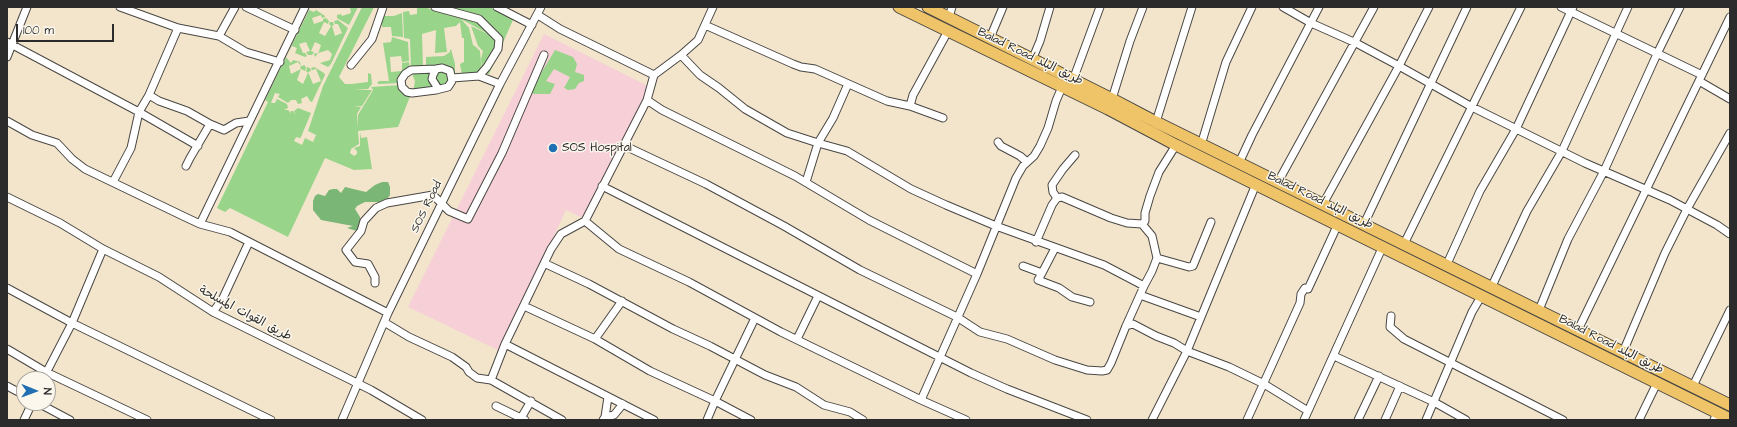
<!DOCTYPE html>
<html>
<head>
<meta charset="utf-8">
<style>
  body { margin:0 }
  #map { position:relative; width:1737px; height:427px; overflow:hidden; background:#f3e5cc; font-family:"Architects Daughter",sans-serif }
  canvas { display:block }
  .frame { position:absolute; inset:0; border:8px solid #2b2b2b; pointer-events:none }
  .north { position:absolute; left:16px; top:371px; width:40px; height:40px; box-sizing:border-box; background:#fbf7ec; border:1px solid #a8a59f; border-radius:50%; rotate:91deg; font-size:11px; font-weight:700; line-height:16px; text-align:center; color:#2b2b2b }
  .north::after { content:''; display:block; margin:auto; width:14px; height:18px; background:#1f6fb2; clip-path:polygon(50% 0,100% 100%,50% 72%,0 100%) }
  .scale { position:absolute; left:16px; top:24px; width:98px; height:18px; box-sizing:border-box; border:2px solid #2b2b2b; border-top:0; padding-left:5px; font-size:12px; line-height:14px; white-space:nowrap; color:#2b2b2b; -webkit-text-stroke:3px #fbf7ec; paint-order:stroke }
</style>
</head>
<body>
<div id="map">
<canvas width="1737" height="427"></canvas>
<div class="frame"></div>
<div class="north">N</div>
<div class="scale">100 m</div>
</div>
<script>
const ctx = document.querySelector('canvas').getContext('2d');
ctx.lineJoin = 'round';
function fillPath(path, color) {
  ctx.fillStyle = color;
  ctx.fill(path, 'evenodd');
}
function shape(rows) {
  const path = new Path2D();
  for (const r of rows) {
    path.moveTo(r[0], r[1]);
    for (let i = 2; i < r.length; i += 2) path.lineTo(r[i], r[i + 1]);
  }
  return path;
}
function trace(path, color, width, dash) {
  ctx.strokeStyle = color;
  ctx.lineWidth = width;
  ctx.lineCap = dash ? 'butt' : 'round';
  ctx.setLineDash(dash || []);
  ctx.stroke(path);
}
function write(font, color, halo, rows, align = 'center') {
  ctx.font = font + ' "Architects Daughter","Playpen Sans Arabic",sans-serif';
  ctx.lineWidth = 3;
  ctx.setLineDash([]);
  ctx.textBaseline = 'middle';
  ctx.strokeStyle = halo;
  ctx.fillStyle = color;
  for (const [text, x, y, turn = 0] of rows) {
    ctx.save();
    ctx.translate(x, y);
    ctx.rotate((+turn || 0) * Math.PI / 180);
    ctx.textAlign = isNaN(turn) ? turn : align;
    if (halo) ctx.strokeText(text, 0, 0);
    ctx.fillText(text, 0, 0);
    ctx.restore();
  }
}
fillPath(shape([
  [544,34,650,87,585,219,566,210,500,351,408,307]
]), '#f6cfd7');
fillPath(shape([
  [350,7,358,7,349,25,337,18,337,15,341,14,342,16,351,13],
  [362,7,374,7,339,77,345,84,352,84,368,82,368,73,371,74,372,84,368,89,354,90,372,90,362,106,354,106,361,107,357,114,358,128,358,115,373,90,371,87,401,85,411,94,398,127,358,131,359,144,351,149,350,153,354,156,357,154,357,151,354,148,360,146,360,132,361,138,367,137,372,169,354,170,325,158,288,237,230,208,225,212,217,208,268,102,265,100,309,10,314,12,316,10,325,16,325,17,322,18,321,15,312,18,314,24,323,21,323,19,326,18,329,21,328,24,324,22,319,33,325,36,331,26,329,24,330,22,333,22,334,25,332,26,335,36,342,33,338,24,335,24,334,21,338,20,348,28,331,64,328,67,320,63,330,60,332,54,328,50,318,53,315,57,314,55,315,53,318,54,321,45,315,42,311,51,314,52,312,55,308,55,306,52,310,51,306,42,299,44,303,53,305,53,307,56,305,57,295,53,297,48,292,46,286,57,291,63,293,60,300,62,301,66,298,62,289,66,291,74,301,69,300,67,304,65,306,67,305,71,301,69,297,80,303,84,308,73,306,71,307,67,310,68,311,71,308,72,313,84,321,81,316,69,312,70,311,68,314,67,324,73,325,75,312,102,310,101,307,96,301,99,302,103,298,104,296,100,291,100,288,103,278,97,280,94,275,93,271,103,275,103,277,99,287,104,288,108,284,110,288,110,290,112,290,114,291,111,293,111,296,115,294,111,298,108,311,113,301,137,300,138,296,137,294,141,302,145,305,138,313,142,316,135,308,131,323,86],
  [417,7,424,7,443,13,450,14,427,7,490,7,513,20,489,74,486,74,487,71,500,47,502,36,497,41,495,39,494,50,482,68,481,59,483,51,478,46,471,26,492,36,461,19,469,28,473,45,476,47,480,51,482,75,462,74,460,64,464,62,464,38,462,38,460,22,456,26,444,28,447,52,435,53,436,30,422,34,423,68,411,69,410,39,404,38,403,12,409,11,410,15,417,14],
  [402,13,403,37,392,36,391,27,382,27,382,16,394,16],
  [392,37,408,42,409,61,402,62,401,56,390,57,391,72,402,71,402,63,409,62,410,70,400,83,379,84,377,83,379,81,389,81,383,43,391,42],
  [451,49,455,64,455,75,453,73,426,68,426,57,444,56,450,52,450,50],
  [555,50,573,57,577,64,575,72,584,75,584,81,579,83,575,89,568,90,563,87,564,88,570,77,554,69,546,81,555,84,550,94,533,94,532,91,540,75],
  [435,70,429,80,432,87,413,92,415,81,411,71],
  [439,71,447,73,449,78,448,83,444,86,438,86,434,76]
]), '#98d489');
fillPath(shape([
  [382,182,388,182,390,187,390,195,388,198,379,202,365,202,357,206,355,209,360,217,360,226,357,231,347,228,353,226,321,220,313,210,313,201,315,196,318,194,325,196,329,190,333,189,337,189,341,193,345,187,366,192,375,185]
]), '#7ab675');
const minor = shape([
  [120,7,178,28,219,36,246,52,280,62],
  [246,7,295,30],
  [435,7,479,19,499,39,498,49,487,67,479,76],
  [497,7,532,25],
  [1283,7,1311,23,1356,43,1399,66,1472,107,1585,163,1670,200,1717,225,1730,234],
  [1561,7,1702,75],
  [538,15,560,29,654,75],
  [949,17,952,7],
  [705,25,793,64,801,67,815,69,887,101,910,106,943,118],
  [219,36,235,7],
  [990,38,1003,7],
  [7,42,139,112,198,146],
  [681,55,700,75,719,88,745,109,787,133,818,143,833,118,848,84],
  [7,57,27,7],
  [1032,60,1040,41,1050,7],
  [351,65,372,39,383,7],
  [442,68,450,71,452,81,448,87,436,90,437,87,432,79,433,75,436,69,442,68],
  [452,78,479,76,500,84],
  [1073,80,1100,7],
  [1699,81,1730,99],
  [436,90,412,93,407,92,402,87,401,80,405,74,411,70,436,69],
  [149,95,159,101,187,111,210,124],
  [1112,99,1130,41,1143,7],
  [647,100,662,110,795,176,869,220,977,274],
  [910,106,913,95,948,31],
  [7,121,32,135,57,143,72,159,85,169,185,217,200,224,230,232,388,313],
  [1156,122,1192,7],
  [998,142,1001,146,1020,156,1027,162],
  [623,145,706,184,784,226,860,270,957,317,980,332,1007,339,1055,360,1087,370,1102,371,1107,370,1111,363,1126,326,1144,286,1152,271,1157,258,1152,236,1142,224,1145,221,1145,213,1150,196,1159,172,1176,145],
  [1201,145,1226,62,1252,7],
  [1239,163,1252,135,1319,7],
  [186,166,190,158,210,124,224,130,236,123,249,121],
  [113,182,131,148,139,112,149,95,178,28],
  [806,182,818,143,847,151,911,189,946,205,996,226,1104,265,1144,286],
  [1278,182,1374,7],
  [602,186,971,373,1007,389,1087,420],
  [7,197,60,223,103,249,159,277,213,312,371,390,422,420],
  [1057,198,1053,192,1052,185,1063,169,1075,155],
  [1323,204,1399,66,1429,7],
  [585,221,619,249,689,282,781,332,921,400,977,274,1016,178,1023,166,1034,156,1040,146,1048,128,1056,101,1062,87],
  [200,224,305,7],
  [1364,224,1467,7],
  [1036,242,1052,205,1057,198,1062,197,1111,218,1127,223,1142,224],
  [1404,244,1521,7],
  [1157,258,1189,267,1193,266,1211,222],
  [546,264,589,284,673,329,710,346,765,375,796,387,824,405,850,412,863,420],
  [1447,264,1480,191,1516,129,1573,7],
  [1023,266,1042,273,1038,280,1059,288,1072,297,1090,302],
  [1042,273,1055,248],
  [375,283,375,277,368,264,355,262,346,250,361,231,364,221,376,208,387,203,433,195,449,211,468,219,502,153,544,55],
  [1492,286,1527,211,1562,151,1628,7],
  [7,288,72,323,271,420],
  [1140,295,1201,317],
  [524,306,595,339,650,371,715,401,707,420],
  [1539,310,1568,239,1604,171,1657,54,1680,7],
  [213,312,223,298,249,242],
  [1391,316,1390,327,1404,339,1563,420],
  [384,322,409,337,452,357,466,367,469,372,477,378,491,380,562,420],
  [1126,326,1133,324,1156,336,1174,343,1187,351,1229,367,1264,384,1308,411],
  [1578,330,1730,17],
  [595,339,622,301],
  [797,339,818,296],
  [505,344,654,420],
  [7,349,46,372,147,420],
  [1623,352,1665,253,1687,209,1730,133],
  [1334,356,1434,402,1466,420],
  [43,379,72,323,103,249],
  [491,380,505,344,551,249,561,234,585,221,647,100,654,75,681,55,698,40,713,7],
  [7,386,24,395],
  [1693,386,1730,310],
  [921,400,966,420],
  [38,403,70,420],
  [496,406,521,418],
  [605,417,608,397],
  [24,420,32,403],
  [342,420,388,313,500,84,541,7],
  [525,420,521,418,531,401],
  [603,420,605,417,614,415,623,404],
  [751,420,715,401,755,318],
  [1152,420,1187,351,1256,184],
  [1247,420,1300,303,1301,294,1305,288,1308,289,1338,224],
  [1304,420,1383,246],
  [1358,420,1379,376],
  [1385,420,1400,386],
  [1426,420,1472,312,1482,295],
  [1639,420,1657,383],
  [1714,420,1717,412]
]);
const highway = shape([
  [899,7,1108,109,1176,145,1730,419],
  [928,7,1112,99,1156,122,1730,405]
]);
trace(minor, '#494743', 9);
trace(highway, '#494743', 13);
trace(minor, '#fff', 7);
trace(highway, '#efc469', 11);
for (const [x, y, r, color] of [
  [553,148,5,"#1f6fb2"]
]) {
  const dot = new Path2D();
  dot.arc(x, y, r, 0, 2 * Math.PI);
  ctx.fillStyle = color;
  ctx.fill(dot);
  trace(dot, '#fbf7ec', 1.5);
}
write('12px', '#2b2b2b', '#fbf7ec', [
  ["Balad Road طريق البلد",1030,57,26],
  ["Balad Road طريق البلد",1320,201,26],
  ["SOS Road",427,207,-64],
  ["طريق القوات المسلحة",245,314,28],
  ["Balad Road طريق البلد",1611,345,27]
]);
write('12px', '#2b2b2b', '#fbf7ec', [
  ["SOS Hospital",562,148]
], 'left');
</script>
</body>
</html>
